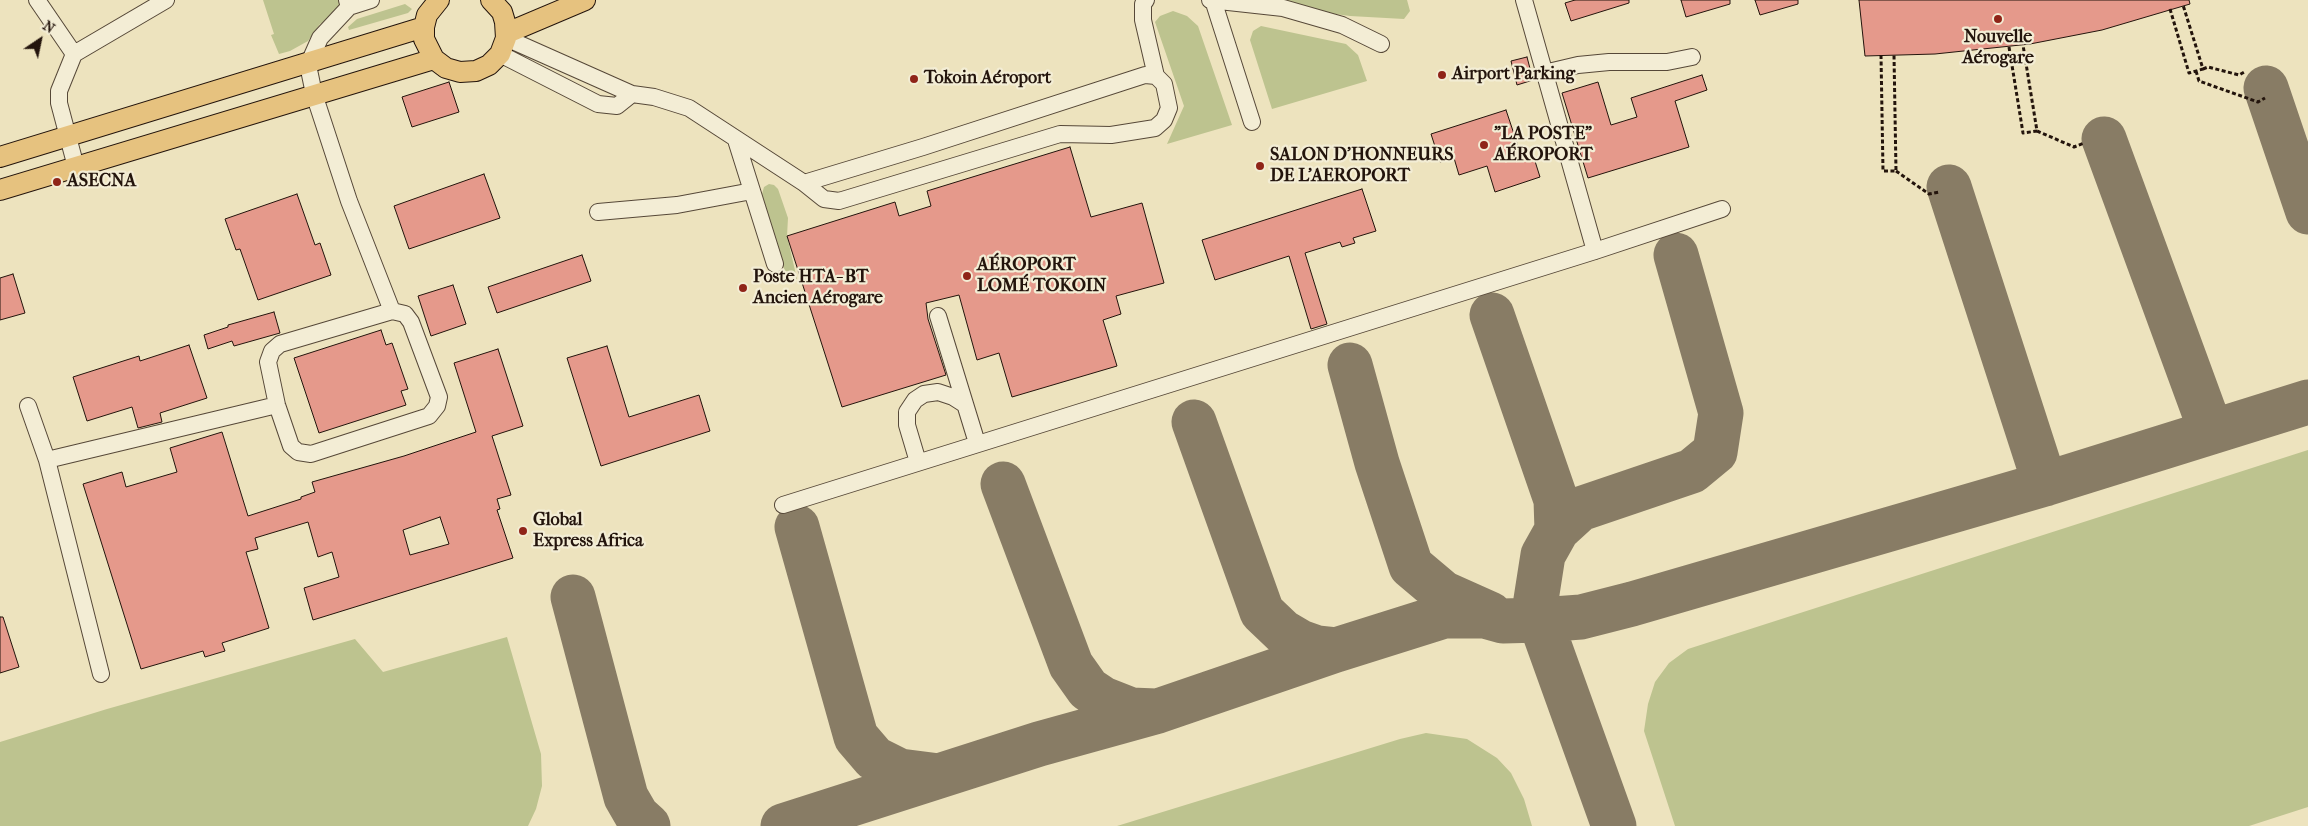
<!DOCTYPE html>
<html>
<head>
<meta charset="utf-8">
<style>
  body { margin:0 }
  #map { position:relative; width:2308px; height:826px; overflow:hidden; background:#ede3be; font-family:"IM FELL French Canon",serif }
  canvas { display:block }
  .north { position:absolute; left:15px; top:15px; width:50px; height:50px; -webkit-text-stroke:4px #f3edd5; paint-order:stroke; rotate:34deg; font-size:14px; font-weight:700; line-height:20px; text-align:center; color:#23140c }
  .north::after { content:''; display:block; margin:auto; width:18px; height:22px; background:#23140c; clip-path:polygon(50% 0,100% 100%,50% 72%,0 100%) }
</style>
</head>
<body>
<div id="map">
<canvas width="2308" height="826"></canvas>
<div class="north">N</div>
</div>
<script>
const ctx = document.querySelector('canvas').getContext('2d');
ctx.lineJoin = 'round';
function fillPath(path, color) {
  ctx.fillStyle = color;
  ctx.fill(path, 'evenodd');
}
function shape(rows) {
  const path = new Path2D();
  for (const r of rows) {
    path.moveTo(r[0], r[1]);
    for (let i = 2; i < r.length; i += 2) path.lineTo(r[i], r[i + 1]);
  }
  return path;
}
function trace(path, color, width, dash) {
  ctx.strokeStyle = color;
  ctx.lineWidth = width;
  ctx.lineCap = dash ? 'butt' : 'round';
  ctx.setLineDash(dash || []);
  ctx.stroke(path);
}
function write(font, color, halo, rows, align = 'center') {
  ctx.font = font + ' "IM FELL French Canon",serif';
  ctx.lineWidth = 4.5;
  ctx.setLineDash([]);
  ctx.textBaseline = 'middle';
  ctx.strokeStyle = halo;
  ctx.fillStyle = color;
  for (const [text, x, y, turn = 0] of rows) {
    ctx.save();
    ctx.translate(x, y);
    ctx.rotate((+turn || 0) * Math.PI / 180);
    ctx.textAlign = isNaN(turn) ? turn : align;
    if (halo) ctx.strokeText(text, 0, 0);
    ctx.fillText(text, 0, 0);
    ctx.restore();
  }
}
fillPath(shape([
  [263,0,340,0,341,5,335,16,320,24,308,41,290,51,279,54,271,35,274,34],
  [1268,0,1407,0,1410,11,1404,19,1350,16,1312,11],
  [405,4,412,9,408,13,349,30,348,27,357,19],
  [1173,11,1187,16,1198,26,1232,125,1167,144,1184,106,1155,22,1160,16],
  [1261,26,1346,44,1358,55,1367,81,1272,109,1250,40,1253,31],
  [769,184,774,185,778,189,788,218,787,236,797,279,788,282,762,194,764,187],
  [2308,450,2308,807,2249,826,1675,826,1644,731,1648,704,1655,682,1669,663,1688,649],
  [507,637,541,754,542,786,536,809,528,826,0,826,0,742,107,709,355,639,383,672],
  [1426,733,1467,739,1497,758,1511,773,1524,799,1532,826,1117,826,1400,739]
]), '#bdc38f');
trace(shape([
  [2266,88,2308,212],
  [2104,139,2211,431],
  [1949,187,2045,484],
  [1492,315,1556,500,1557,530],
  [1350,365,1377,463,1411,566,1443,593,1490,614],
  [1194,422,1262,612,1283,632,1300,642,1317,648,1336,650],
  [1003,484,1071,665,1088,689,1103,699,1131,710,1156,711],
  [797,527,856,737,874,758,900,771,939,776],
  [573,597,626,797,637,816,648,826],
  [783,826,1039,744,1158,711,1336,650,1444,616,1485,616,1503,621,1540,620,1581,617,1632,604,2045,484,2308,402],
  [1614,826,1535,606,1543,555,1557,530,1580,509,1692,471,1715,452,1721,413,1676,255]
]), '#887c65', 45);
const building = shape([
  [1575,0,1629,0,1629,3,1571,21,1565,3,1575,0],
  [1681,0,1730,0,1730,4,1686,17,1681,0],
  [1755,0,1798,0,1798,4,1760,15,1755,0],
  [1859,0,2189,0,2190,4,2102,30,2030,44,1935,54,1865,56,1859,0],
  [1527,57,1533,80,1517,85,1511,61,1527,57],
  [1702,75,1707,90,1675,101,1689,147,1588,178,1562,93,1598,82,1611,125,1637,117,1631,98,1702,75],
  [449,82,459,112,412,127,402,97,449,82],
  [1506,110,1523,161,1534,158,1540,177,1495,192,1487,166,1459,175,1454,158,1440,162,1431,134,1506,110],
  [1070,147,1091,217,1142,203,1164,283,1116,296,1121,314,1103,320,1117,366,1012,397,999,353,977,360,959,295,926,303,928,319,946,375,842,407,787,236,895,202,899,216,931,206,927,191,1070,147],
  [484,174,500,218,409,249,394,206,484,174],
  [1362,189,1376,231,1353,238,1355,243,1342,247,1340,242,1305,253,1327,324,1311,329,1289,256,1215,280,1202,240,1362,189],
  [297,194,315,245,320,243,331,275,258,300,240,249,236,250,225,219,297,194],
  [582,255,591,281,497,313,488,287,582,255],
  [13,274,25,313,0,320,0,278,13,274],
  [453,285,466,324,431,336,418,296,453,285],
  [274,312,280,333,234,346,232,341,208,349,204,335,228,327,228,325,274,312],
  [381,330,386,345,392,343,408,389,401,391,406,405,319,433,294,358,381,330],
  [189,345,207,398,160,413,162,422,138,428,132,407,87,421,73,377,139,356,140,361,189,345],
  [607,346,629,417,699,395,710,431,601,466,567,358,607,346],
  [498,349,523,426,492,436,511,495,497,499,500,509,497,510,513,558,313,620,304,588,339,577,332,552,318,557,308,522,255,538,258,549,246,552,269,628,222,643,225,651,205,657,203,651,141,669,83,484,122,472,126,487,177,472,170,448,222,432,248,516,301,499,301,497,315,492,312,482,404,456,476,432,454,363,498,349],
  [440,517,449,544,410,555,403,530,440,517],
  [0,617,3,617,19,667,0,673,0,617]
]);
fillPath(building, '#e5998b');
trace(building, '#23140c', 1);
const minor = shape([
  [37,0,74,54],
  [347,0,349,7,320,38,308,65,314,94,349,201,392,311],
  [1210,0,1283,8,1342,25,1381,44],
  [1213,0,1252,122],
  [1524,0,1595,251],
  [349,7,371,0],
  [506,38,632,94,654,97,689,108,804,183,824,199,839,201,1060,134,1111,135,1155,128,1164,120,1169,108,1164,84,1156,76,1143,20,1143,4,1146,0],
  [500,54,598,104,617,106,632,94],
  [1544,73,1578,65,1609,62,1667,62,1692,57],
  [736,140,775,264],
  [76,167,59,103,59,91,74,54,166,0],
  [804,183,923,147,1145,75,1156,76],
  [598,212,677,205,752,191],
  [392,311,405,314,411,322,439,397,437,406,429,416,311,454,298,452,291,446,277,405,268,362,272,351,280,344,392,311],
  [938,316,977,443],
  [28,406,47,460],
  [918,462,907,425,907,412,915,400,924,394,938,392,953,397,964,404],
  [783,505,1595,251,1722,209],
  [101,674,47,460,277,405]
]);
const major = shape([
  [439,0,427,15,424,27,424,39,434,59,446,68,460,72,476,71,489,65,500,54,506,38,505,22,502,12,491,0],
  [507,33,585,0],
  [0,157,424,27],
  [0,190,434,59]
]);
trace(minor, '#564838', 18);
trace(major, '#23140c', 22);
trace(shape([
  [2170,9,2189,73,2203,69,2183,5],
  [2009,47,2023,133,2037,131,2023,45],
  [1881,55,1883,171,1896,171,1894,55],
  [2203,69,2208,67,2239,75,2246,71],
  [2196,71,2199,81,2258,102,2265,98],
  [2037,131,2074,147,2084,143],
  [1896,171,1929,194,1939,192]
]), '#23140c', 3, [4, 2.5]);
trace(minor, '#f3edd5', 16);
trace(major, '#e6c27f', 20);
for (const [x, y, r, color] of [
  [1998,19,5,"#8f2418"],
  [1442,75,5,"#8f2418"],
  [914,79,5,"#8f2418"],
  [1484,145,5,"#8f2418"],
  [1260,166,5,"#8f2418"],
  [57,182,5,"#8f2418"],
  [967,276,5,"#8f2418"],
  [743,288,5,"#8f2418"],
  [523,531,5,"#8f2418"]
]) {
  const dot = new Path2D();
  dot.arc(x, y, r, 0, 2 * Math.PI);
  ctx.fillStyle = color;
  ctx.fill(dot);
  trace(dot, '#f3edd5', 2);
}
write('bold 18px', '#23140c', '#f3edd5', [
  ["Nouvelle",1998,38,"center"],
  ["Aérogare",1998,59,"center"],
  ["Airport Parking",1452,75],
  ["Tokoin Aéroport",924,79],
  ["\"LA POSTE\"",1494,135],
  ["AÉROPORT",1494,156],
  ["SALON D'HONNEURS",1270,156],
  ["DE L'AEROPORT",1270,177],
  ["ASECNA",67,182],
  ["AÉROPORT",977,266],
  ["LOMÉ TOKOIN",977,287],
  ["Poste HTA- BT",753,278],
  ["Ancien Aérogare",753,299],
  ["Global",533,521],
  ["Express Africa",533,542]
], 'left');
</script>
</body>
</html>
